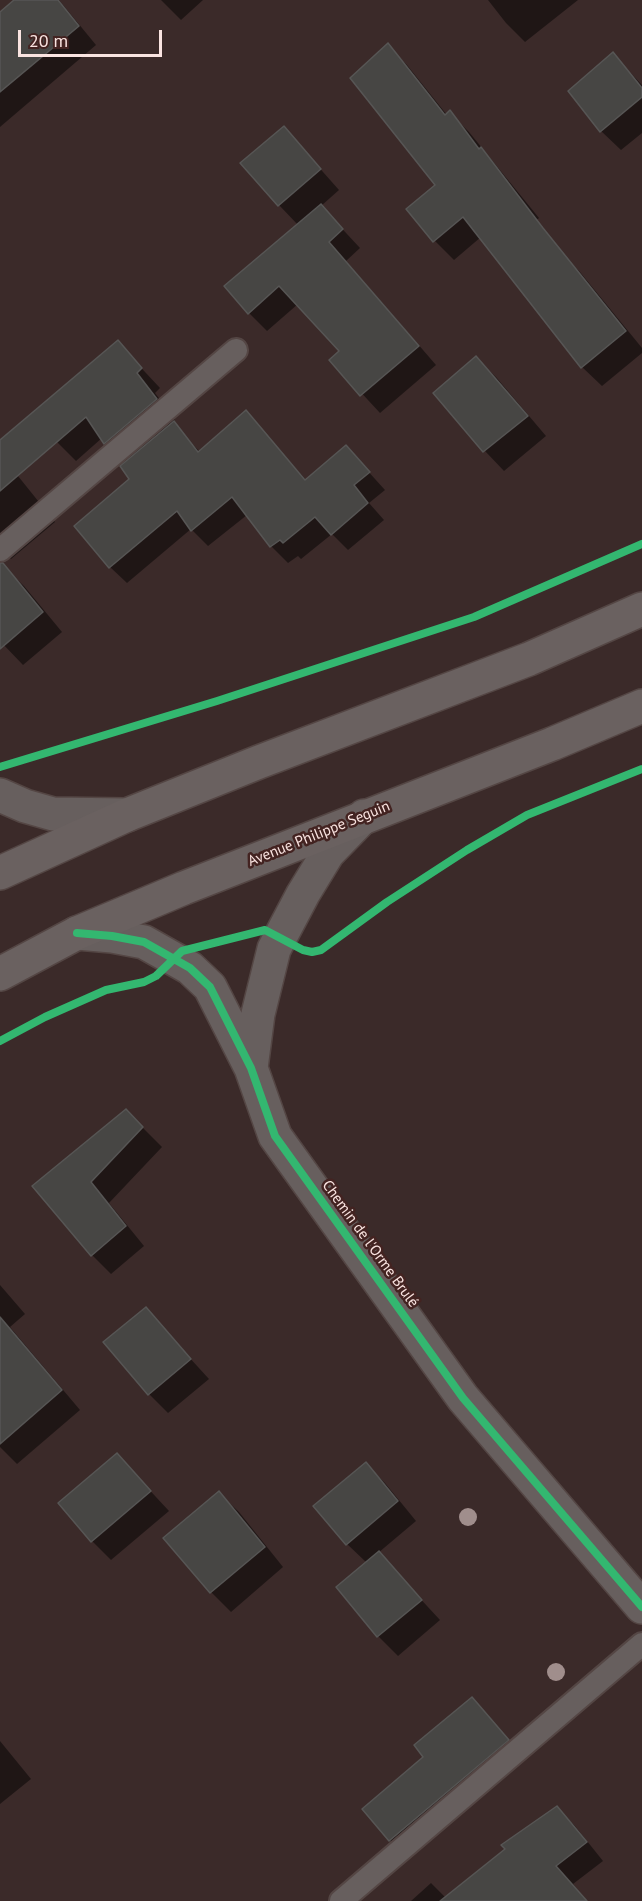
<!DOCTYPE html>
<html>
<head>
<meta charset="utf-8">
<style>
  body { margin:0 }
  #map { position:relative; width:642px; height:1901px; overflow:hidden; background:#3b2a29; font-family:"PT Sans",sans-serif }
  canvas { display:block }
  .scale { position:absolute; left:18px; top:30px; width:144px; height:27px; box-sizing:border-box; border:3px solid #fae4e1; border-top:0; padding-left:8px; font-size:18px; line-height:21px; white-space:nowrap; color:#fae4e1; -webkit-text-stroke:4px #432321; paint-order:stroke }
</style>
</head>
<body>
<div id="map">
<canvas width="642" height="1901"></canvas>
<div class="scale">20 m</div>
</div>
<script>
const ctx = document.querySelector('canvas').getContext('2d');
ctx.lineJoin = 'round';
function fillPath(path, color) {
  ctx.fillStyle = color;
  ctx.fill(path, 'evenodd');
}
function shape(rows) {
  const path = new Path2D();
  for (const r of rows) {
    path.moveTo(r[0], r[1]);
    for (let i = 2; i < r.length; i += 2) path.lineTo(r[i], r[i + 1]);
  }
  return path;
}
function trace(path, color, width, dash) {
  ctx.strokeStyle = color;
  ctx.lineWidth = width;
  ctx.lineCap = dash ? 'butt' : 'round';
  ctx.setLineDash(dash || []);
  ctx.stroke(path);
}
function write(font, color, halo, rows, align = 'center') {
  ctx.font = font + ' "PT Sans",sans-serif';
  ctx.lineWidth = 5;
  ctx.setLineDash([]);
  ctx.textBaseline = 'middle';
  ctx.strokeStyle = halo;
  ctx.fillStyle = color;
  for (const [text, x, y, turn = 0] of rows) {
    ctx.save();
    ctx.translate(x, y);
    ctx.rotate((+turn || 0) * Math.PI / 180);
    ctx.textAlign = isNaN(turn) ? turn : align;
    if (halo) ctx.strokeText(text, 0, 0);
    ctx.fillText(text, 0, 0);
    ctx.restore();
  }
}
fillPath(shape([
  [17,0,59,0,96,45,0,127,0,14],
  [161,0,203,0,181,20],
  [488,0,578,0,525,42,506,23],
  [388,46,407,65,447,115,450,113,469,132,539,218,496,253,481,237,454,260,435,241,437,185],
  [613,54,642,85,642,133,621,150,601,131,570,91],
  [284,128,339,190,321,206,360,248,346,261,436,365,380,413,331,360,341,351,298,304,267,331,249,313,298,225,279,205,243,163],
  [561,253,580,272,642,348,642,353,602,386,582,367],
  [117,342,160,388,155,393,175,419,172,422,200,452,246,412,307,481,346,447,385,490,369,503,384,520,348,550,332,534,301,559,298,556,288,563,271,546,247,515,208,546,191,529,127,583,110,567,131,480,126,463,102,438,76,461,57,442],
  [476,358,496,377,546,436,504,471,485,451,435,393],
  [0,458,18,476,55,522,11,559,0,549],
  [4,567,24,586,62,632,23,665,0,641,0,570],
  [126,1111,162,1147,109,1203,144,1246,111,1274,92,1255,34,1187],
  [0,1285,25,1314,10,1327,80,1410,17,1464,0,1447],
  [145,1309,209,1379,168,1413,149,1394],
  [117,1455,169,1511,111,1560,92,1541],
  [366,1464,385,1483,416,1521,378,1553,440,1620,398,1656,378,1636,338,1588,367,1563,347,1544],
  [219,1493,239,1512,283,1567,231,1612,211,1592,165,1538],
  [488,1716,524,1758,406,1857,390,1840],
  [0,1741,31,1779,0,1804],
  [557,1808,575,1826,603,1861,573,1884,587,1901,411,1901,431,1883,446,1898]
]), '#0007');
const building = shape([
  [14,0,58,0,79,26,0,92,0,12,14,0],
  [388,43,445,115,450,110,479,149,481,147,543,228,626,331,581,368,463,217,433,242,406,209,435,185,350,78,388,43],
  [613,52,642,88,642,97,600,132,568,91,613,52],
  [284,126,321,169,278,206,240,163,284,126],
  [321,204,343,229,329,242,419,346,360,396,329,360,339,351,279,286,248,314,224,286,321,204],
  [118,340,142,368,137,373,157,399,104,444,86,417,0,491,0,440,118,340],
  [476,356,528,416,483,452,433,393,476,356],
  [246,410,305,480,346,445,370,472,354,485,368,503,331,535,315,517,283,543,280,540,270,547,232,497,191,531,177,511,109,568,74,526,129,479,120,466,174,421,198,452,246,410],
  [0,563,3,563,43,612,0,649,0,563],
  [126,1109,143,1127,91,1182,126,1226,91,1256,32,1186,126,1109],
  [146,1307,191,1359,148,1395,103,1342,146,1307],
  [0,1317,62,1390,0,1444,0,1317],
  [117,1453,151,1491,91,1542,58,1503,117,1453],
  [366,1462,398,1501,346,1545,313,1506,366,1462],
  [219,1491,265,1547,210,1593,163,1538,219,1491],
  [379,1551,422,1600,377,1637,336,1587,379,1551],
  [472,1697,509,1740,389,1841,362,1809,423,1757,414,1745,472,1697],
  [557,1806,587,1842,556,1866,587,1901,440,1901,505,1849,501,1845,557,1806]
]);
fillPath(building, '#474644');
trace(building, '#575655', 1.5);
const service = shape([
  [0,550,236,350],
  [341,1901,642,1644]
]);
const minor = shape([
  [0,795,25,806,53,814,127,815],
  [77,933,112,936,144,942,190,968,210,987,251,1068,275,1136,463,1398,642,1607],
  [251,1068,258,1014,274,949,303,894,328,853,364,816]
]);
const secondary = shape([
  [0,873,127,815,259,762,529,659,642,609],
  [0,974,77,933,184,888,552,744,642,706]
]);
trace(service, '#544644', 26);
trace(minor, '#544644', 36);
trace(secondary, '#544644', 36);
trace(service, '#675f5e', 22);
trace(minor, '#675f5e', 33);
trace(secondary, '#6a6160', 33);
trace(shape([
  [0,767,217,701,474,617,642,544],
  [77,933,112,936,144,942,190,968,210,987,251,1068,275,1136,463,1398,642,1607],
  [0,1041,45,1017,106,990,144,982,156,976,182,951,265,930,303,950,312,952,321,950,387,902,467,850,527,815,642,769]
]), '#33b770', 8);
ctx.fillStyle = '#a08e8c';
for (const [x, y] of [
  [468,1517],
  [556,1672]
]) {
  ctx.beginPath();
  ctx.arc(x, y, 9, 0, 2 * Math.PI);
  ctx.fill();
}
write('15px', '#fae4e1', '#432321', [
  ["Avenue Philippe Seguin",319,834,-22],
  ["Chemin de l'Orme Brulé",370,1244,54]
]);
</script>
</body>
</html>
